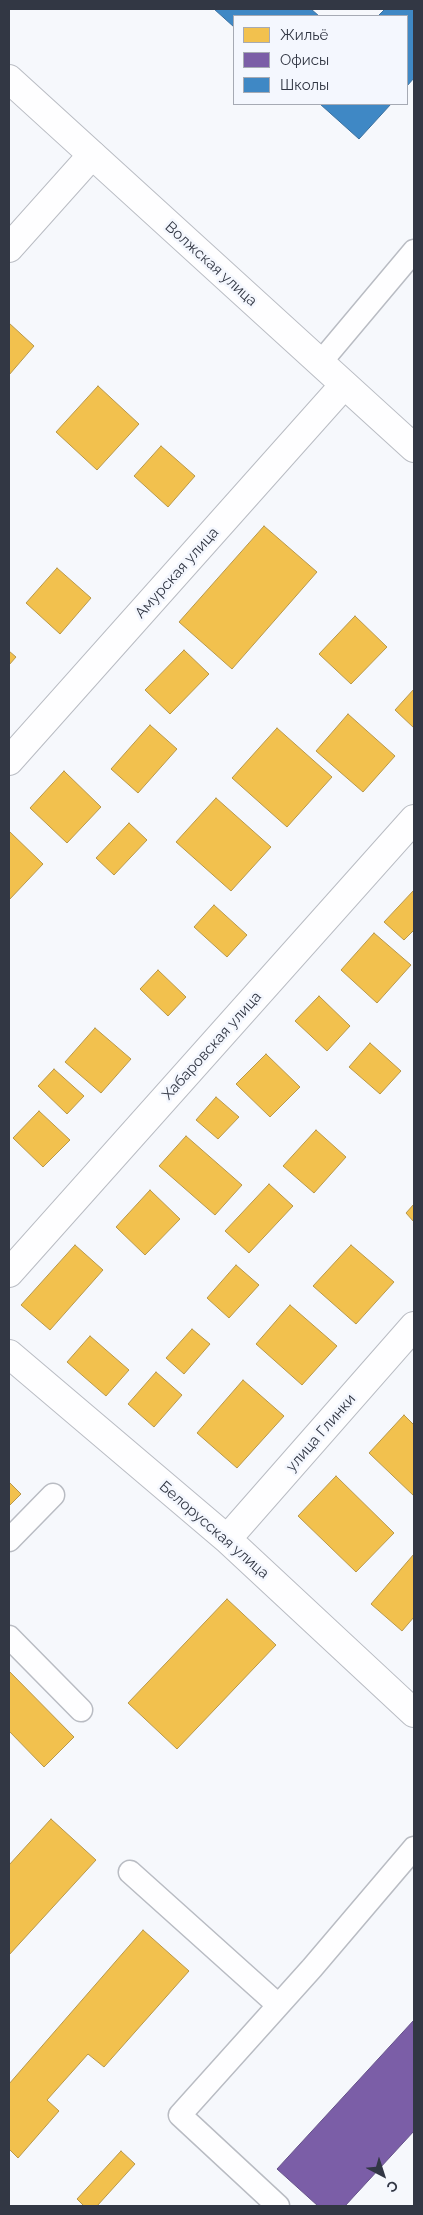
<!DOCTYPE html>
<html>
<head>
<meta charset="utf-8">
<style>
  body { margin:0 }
  #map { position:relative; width:423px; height:2215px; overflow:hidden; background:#f6f8fc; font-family:Raleway,sans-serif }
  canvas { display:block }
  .frame { position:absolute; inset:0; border:10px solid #323744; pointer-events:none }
  .legend { position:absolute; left:233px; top:15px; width:175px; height:90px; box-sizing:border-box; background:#f4f7fe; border:1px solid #a6aab4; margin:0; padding:6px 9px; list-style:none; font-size:15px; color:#323744 }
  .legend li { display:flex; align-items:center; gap:10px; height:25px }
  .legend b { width:25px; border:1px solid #a6aab4 }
  .north { position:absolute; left:358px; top:2150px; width:50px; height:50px; -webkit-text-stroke:4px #f4f7fe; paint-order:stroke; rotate:140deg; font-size:14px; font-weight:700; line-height:20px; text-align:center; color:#323744 }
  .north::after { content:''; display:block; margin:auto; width:18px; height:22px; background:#323744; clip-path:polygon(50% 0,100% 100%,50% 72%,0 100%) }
</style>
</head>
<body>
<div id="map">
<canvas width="423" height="2215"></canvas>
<div class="frame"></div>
<ul class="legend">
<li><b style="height:14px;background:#f2c14e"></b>Жильё</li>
<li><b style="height:14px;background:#7b5ea7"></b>Офисы</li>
<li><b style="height:14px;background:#3f88c5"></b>Школы</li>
</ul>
<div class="north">С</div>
</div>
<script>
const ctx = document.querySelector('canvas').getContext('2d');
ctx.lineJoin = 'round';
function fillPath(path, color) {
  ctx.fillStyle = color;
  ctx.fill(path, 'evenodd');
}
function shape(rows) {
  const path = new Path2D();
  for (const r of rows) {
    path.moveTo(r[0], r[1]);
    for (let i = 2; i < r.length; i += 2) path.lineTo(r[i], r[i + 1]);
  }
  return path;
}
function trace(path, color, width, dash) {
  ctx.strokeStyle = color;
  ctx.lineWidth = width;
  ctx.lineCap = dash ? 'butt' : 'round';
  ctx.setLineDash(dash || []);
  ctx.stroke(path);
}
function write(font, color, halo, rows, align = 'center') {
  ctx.font = font + ' Raleway,sans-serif';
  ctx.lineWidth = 5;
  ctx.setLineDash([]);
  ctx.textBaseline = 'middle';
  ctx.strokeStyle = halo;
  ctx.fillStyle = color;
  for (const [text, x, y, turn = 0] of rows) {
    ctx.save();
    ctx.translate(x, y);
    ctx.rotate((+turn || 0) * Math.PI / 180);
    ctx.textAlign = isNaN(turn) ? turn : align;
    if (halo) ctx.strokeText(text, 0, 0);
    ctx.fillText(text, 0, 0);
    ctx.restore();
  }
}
const homes = shape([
  [9,323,34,346,9,375,9,323],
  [98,386,139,424,97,470,56,432,98,386],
  [161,446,195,476,168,507,134,476,161,446],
  [264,526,317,572,232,669,179,622,264,526],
  [57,568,91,598,60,634,26,603,57,568],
  [355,616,387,647,351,684,319,654,355,616],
  [184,650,209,674,170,714,145,690,184,650],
  [9,651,16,657,9,665,9,651],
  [414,689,414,728,395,710,414,689],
  [348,714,395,756,363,792,316,751,348,714],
  [150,725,177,749,138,793,111,769,150,725],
  [277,728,332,777,287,827,232,778,277,728],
  [64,771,101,807,67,843,30,808,64,771],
  [216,798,271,847,231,891,176,842,216,798],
  [129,823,147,840,114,875,96,858,129,823],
  [9,831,43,864,9,900,9,831],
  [414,890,414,930,404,940,384,922,414,890],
  [214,905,247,935,227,957,194,927,214,905],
  [374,933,411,965,377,1003,341,970,374,933],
  [158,970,186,997,168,1016,140,989,158,970],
  [319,996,350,1026,327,1051,295,1021,319,996],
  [95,1028,131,1059,101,1093,65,1062,95,1028],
  [370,1043,401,1071,380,1094,349,1067,370,1043],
  [266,1054,300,1087,270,1117,236,1084,266,1054],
  [54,1069,84,1096,67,1114,38,1086,54,1069],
  [216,1097,239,1117,218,1139,196,1120,216,1097],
  [39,1111,70,1140,43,1167,13,1138,39,1111],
  [316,1130,346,1157,314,1193,283,1166,316,1130],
  [186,1136,242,1185,215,1215,159,1166,186,1136],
  [269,1184,293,1206,249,1253,225,1231,269,1184],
  [150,1190,180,1219,145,1255,116,1227,150,1190],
  [414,1204,414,1222,406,1213,414,1204],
  [75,1245,103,1270,50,1330,21,1305,75,1245],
  [351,1245,394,1282,356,1324,313,1286,351,1245],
  [236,1265,259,1285,229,1318,207,1298,236,1265],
  [290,1305,337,1346,302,1385,256,1344,290,1305],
  [192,1329,210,1344,184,1374,166,1358,192,1329],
  [90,1336,129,1370,106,1396,67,1362,90,1336],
  [156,1372,182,1395,154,1427,128,1404,156,1372],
  [243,1380,284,1416,237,1468,197,1433,243,1380],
  [404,1415,414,1425,414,1496,369,1453,404,1415],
  [336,1476,394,1533,356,1572,298,1516,336,1476],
  [9,1482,21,1494,9,1506,9,1482],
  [414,1554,414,1617,402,1631,371,1604,414,1554],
  [227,1599,276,1645,177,1749,128,1703,227,1599],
  [9,1671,74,1737,44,1767,9,1731,9,1671],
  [51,1819,96,1860,9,1955,9,1865,51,1819],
  [143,1930,189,1971,104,2067,88,2054,47,2100,59,2111,18,2158,9,2149,9,2084,143,1930],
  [121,2151,135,2164,97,2206,84,2206,77,2199,121,2151]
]);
fillPath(homes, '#f2c14e');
trace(homes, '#b8984b', 1);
const offices = shape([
  [414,2020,414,2131,345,2206,318,2206,277,2169,414,2020]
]);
fillPath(offices, '#7b5ea7');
trace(offices, '#655289', 1);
const schools = shape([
  [214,9,311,9,319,16,234,16,234,27,214,9],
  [385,9,414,9,414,78,407,86,407,16,378,16,385,9],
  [320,104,391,104,359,139,320,104]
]);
fillPath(schools, '#3f88c5');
trace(schools, '#3b709e', 1);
const service = shape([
  [320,363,414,251],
  [9,1540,53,1495],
  [9,1637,81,1710],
  [130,1872,277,2004],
  [278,2206,180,2115,312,1968,414,1848]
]);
const minor = shape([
  [9,248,92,155],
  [9,761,344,385],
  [9,1273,414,819],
  [9,1354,227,1539,414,1713],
  [227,1539,414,1326]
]);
const tertiary = shape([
  [9,79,414,448]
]);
trace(service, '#b9bcc3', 25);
trace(minor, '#b9bcc3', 30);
trace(tertiary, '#b9bcc3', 30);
trace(service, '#fefeff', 22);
trace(minor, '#fefeff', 28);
trace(tertiary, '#fefeff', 28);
write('15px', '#323744', '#f4f7fe', [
  ["Волжская улица",211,264,42],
  ["Амурская улица",177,573,-48],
  ["Хабаровская улица",212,1046,-48],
  ["улица Глинки",321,1433,-49],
  ["Белорусская улица",214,1530,41]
]);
</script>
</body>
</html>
